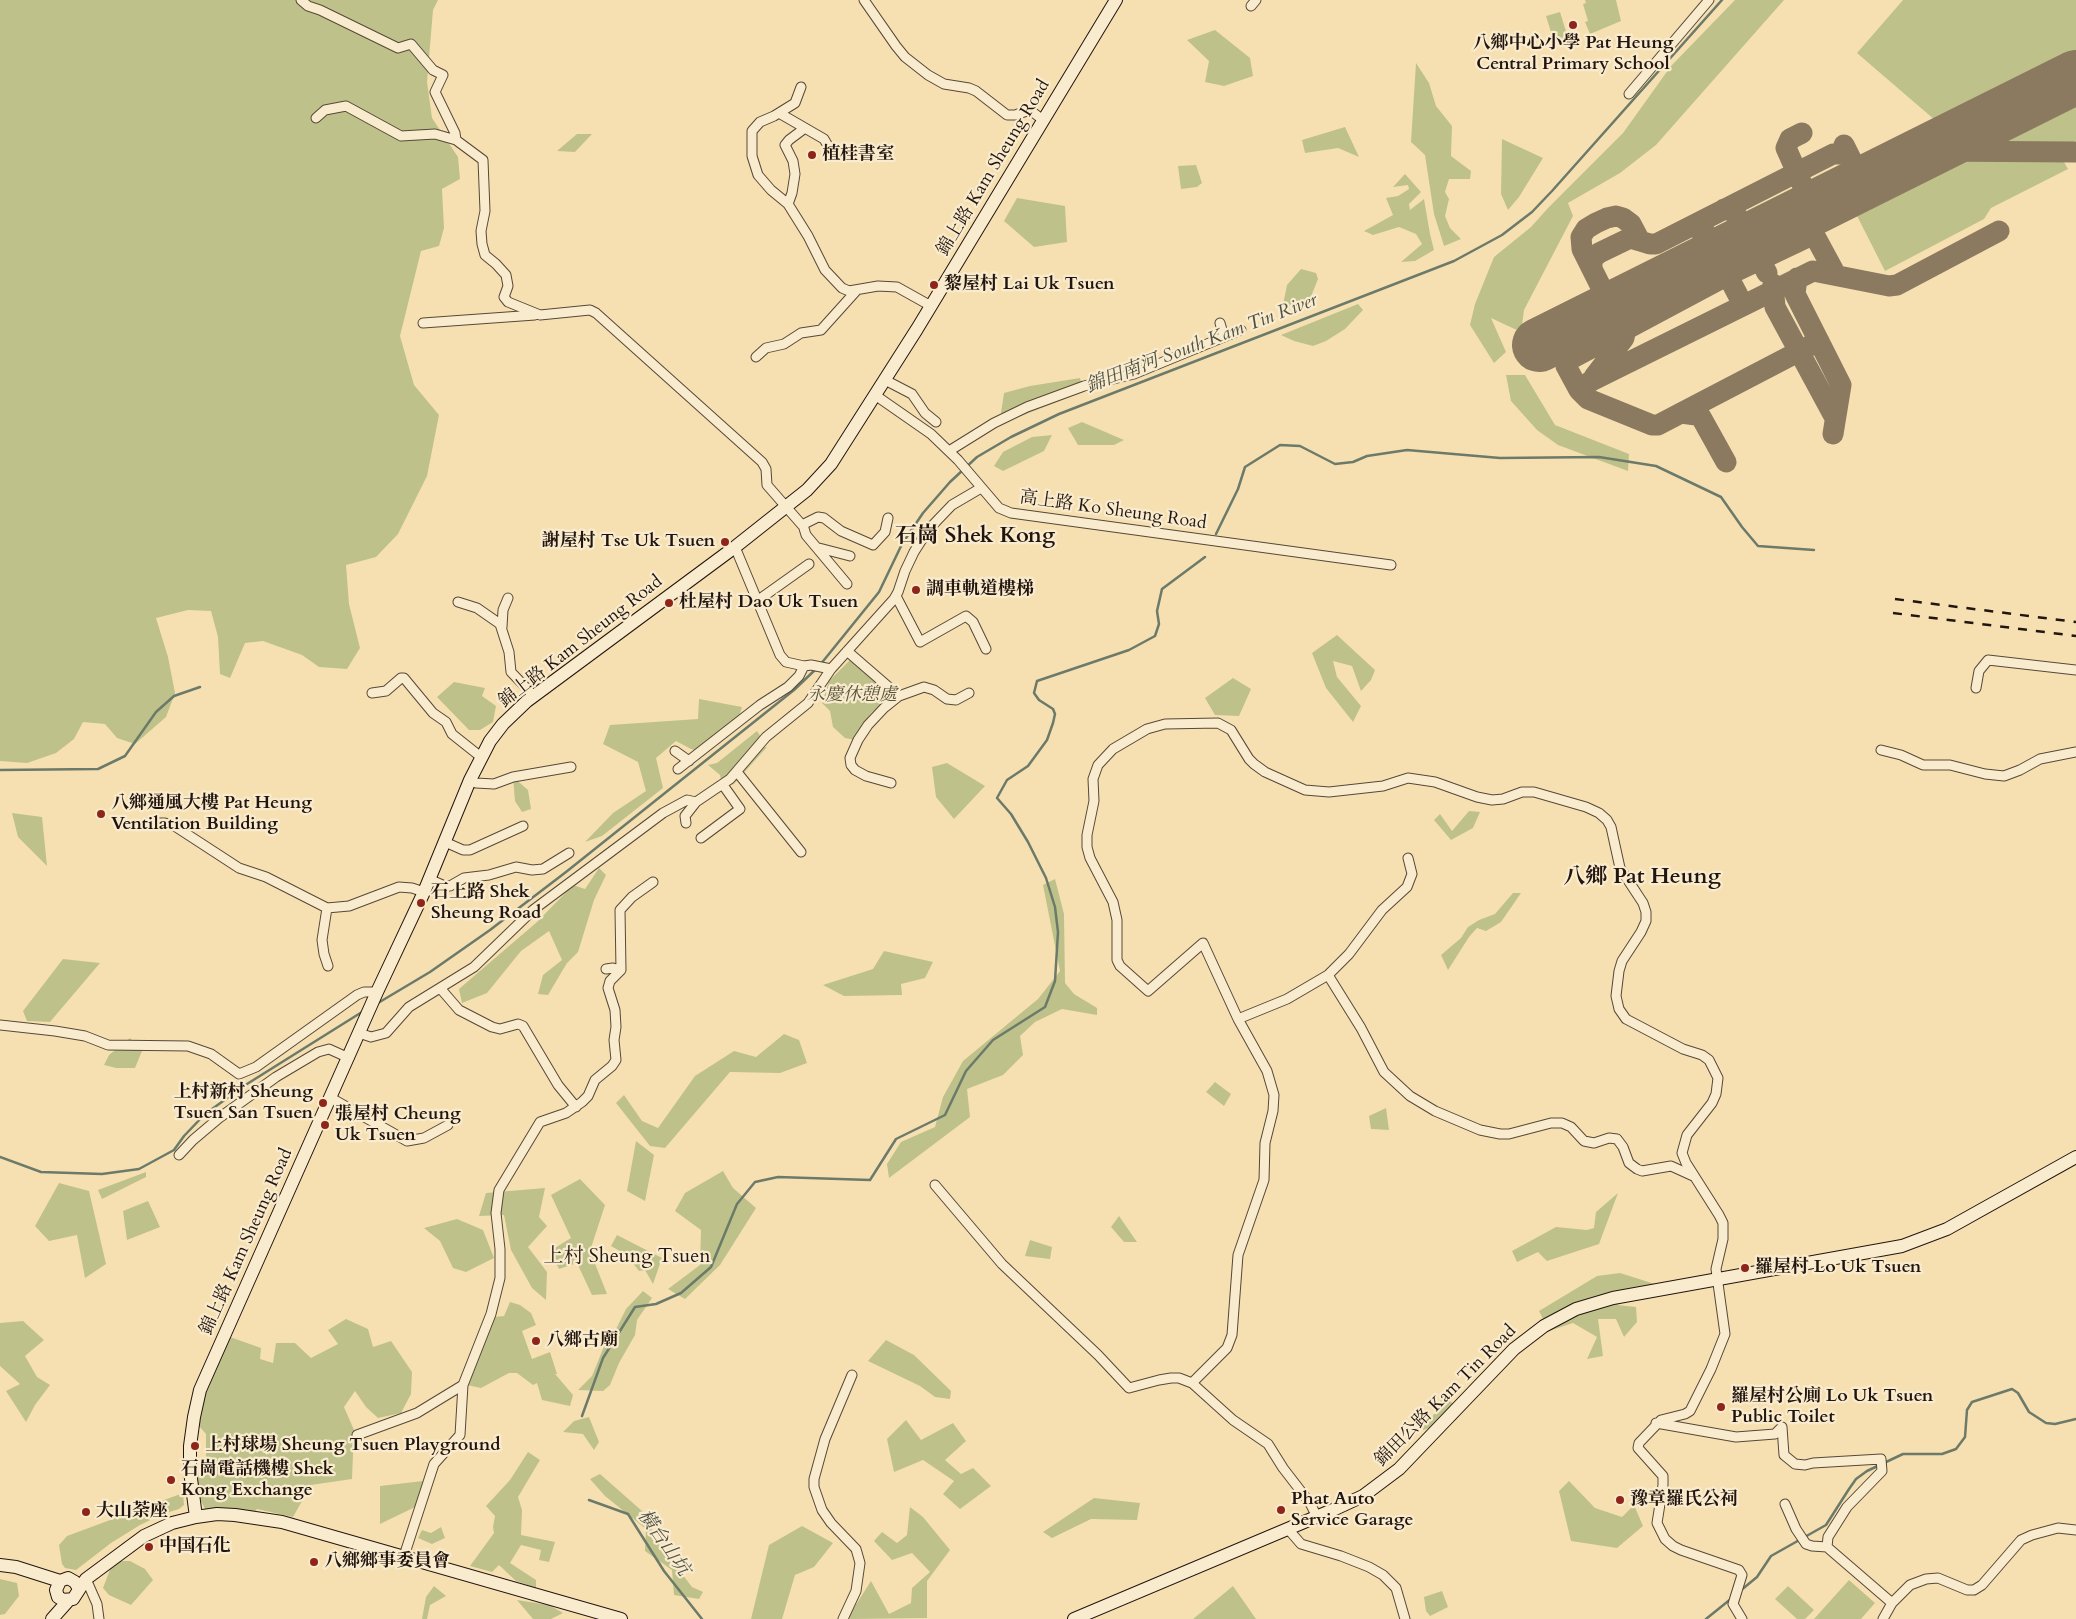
<!DOCTYPE html>
<html>
<head>
<meta charset="utf-8">
<style>
  body { margin:0 }
  canvas { display:block; background:#f6e0b2 }
</style>
</head>
<body>
<canvas width="2076" height="1619"></canvas>
<script>
const ctx = document.querySelector('canvas').getContext('2d');
ctx.lineJoin = 'round';
function fillPath(path, color) {
  ctx.fillStyle = color;
  ctx.fill(path, 'evenodd');
}
function shape(rows) {
  const path = new Path2D();
  for (const r of rows) {
    path.moveTo(r[0], r[1]);
    for (let i = 2; i < r.length; i += 2) path.lineTo(r[i], r[i + 1]);
  }
  return path;
}
function trace(path, color, width, dash) {
  ctx.strokeStyle = color;
  ctx.lineWidth = width;
  ctx.lineCap = dash ? 'butt' : 'round';
  ctx.setLineDash(dash || []);
  ctx.stroke(path);
}
function write(font, color, halo, rows, align = 'center') {
  ctx.font = font + ' Cardo,"Noto Serif TC",serif';
  ctx.lineWidth = 4.5;
  ctx.setLineDash([]);
  ctx.textBaseline = 'middle';
  ctx.strokeStyle = halo;
  ctx.fillStyle = color;
  for (const [text, x, y, turn = 0] of rows) {
    ctx.save();
    ctx.translate(x, y);
    ctx.rotate((+turn || 0) * Math.PI / 180);
    ctx.textAlign = isNaN(turn) ? turn : align;
    if (halo) ctx.strokeText(text, 0, 0);
    ctx.fillText(text, 0, 0);
    ctx.restore();
  }
}
fillPath(shape([
  [0,0,438,0,433,10,427,82,432,118,458,157,460,179,442,189,444,228,439,246,421,251,400,336,414,385,439,415,427,476,398,534,376,557,346,565,349,604,360,648,347,669,319,667,302,655,263,641,245,643,230,678,220,674,218,637,211,611,188,610,156,618,168,657,175,693,166,717,135,744,117,738,105,724,83,722,74,739,56,753,27,763,0,761],
  [1585,0,1616,0,1621,21,1590,34,1585,22,1588,21,1583,4,1586,3],
  [1735,0,1784,0,1656,145,1620,173,1568,203,1573,216,1524,310,1521,332,1491,318,1506,352,1494,363,1470,325,1475,304,1494,257,1531,227,1548,208,1623,133,1671,66],
  [1903,0,2076,0,2076,51,1936,121,1857,53],
  [1560,12,1568,38,1554,42,1546,16],
  [1215,30,1250,58,1253,76,1224,86,1205,82,1209,61,1187,40],
  [1416,63,1429,83,1436,106,1452,126,1451,156,1471,171,1470,179,1449,179,1445,192,1449,199,1445,216,1450,228,1461,239,1444,246,1434,214,1425,155,1411,142],
  [2076,99,2076,140,2073,147,1980,147],
  [1345,127,1359,157,1338,148,1305,153,1302,140],
  [577,134,592,134,575,152,557,151],
  [1502,139,1543,158,1519,197,1508,210,1501,194],
  [1962,156,2061,157,2068,169,1991,208,1984,219,1885,271,1854,210],
  [1196,165,1202,183,1197,187,1181,189,1178,166],
  [1405,174,1421,192,1409,204,1410,210,1424,199,1430,234,1434,250,1415,261,1401,262,1422,244,1416,234,1399,227,1373,235,1364,231,1393,215,1386,198,1398,196,1409,189,1408,185,1393,187],
  [1017,198,1065,206,1067,242,1034,247,1004,221],
  [1301,269,1316,273,1318,279,1310,299,1299,306,1282,310,1287,285],
  [1358,304,1363,310,1345,329,1326,341,1313,346,1294,341,1281,335],
  [1506,375,1525,375,1555,425,1629,454,1628,471,1558,445,1537,430,1511,401],
  [1080,378,1083,392,1021,416,1001,413,1004,393,1030,386],
  [1082,422,1124,440,1114,445,1078,445,1068,428],
  [1052,435,1044,451,1003,471,994,466,1003,452,1032,437],
  [1337,635,1375,670,1371,680,1361,691,1352,666,1333,661,1337,677,1361,706,1353,722,1326,688,1312,653],
  [850,660,890,692,890,697,871,713,859,730,855,740,845,738,833,727,830,711,822,703,829,681],
  [1233,678,1251,689,1239,716,1215,715,1205,698],
  [454,682,485,688,482,696,496,706,493,722,480,730,469,730,437,697],
  [699,699,742,707,735,730,706,753,691,749,676,741,656,758,663,788,602,836,585,842,613,813,646,791,638,762,603,744,610,725,698,719],
  [757,731,761,737,752,749,767,747,733,785,725,778,721,780,720,775,708,765,717,763],
  [947,763,985,786,954,819,936,797,932,767],
  [513,777,528,790,531,809,522,812,515,801],
  [1469,811,1480,812,1473,828,1451,840,1434,820,1440,814,1452,831],
  [12,813,42,817,47,866,18,837],
  [599,868,606,875,594,900,578,952,567,963,548,995,538,994,543,975,562,960,549,931,521,951,487,993,462,1003,459,989,537,922,573,885,585,889],
  [1055,879,1064,914,1065,983,1074,994,1097,1008,1097,1015,1062,1009,1035,1022,1020,1036,1023,1055,1003,1075,967,1089,970,1117,889,1178,887,1164,901,1142,935,1127,943,1097,963,1061,1038,999,1060,971,1043,885],
  [1513,893,1521,893,1501,922,1486,931,1477,928,1469,937,1448,970,1441,955,1461,938,1468,927,1479,920,1495,914],
  [884,951,933,962,925,978,901,984,902,995,844,996,823,985,873,969],
  [63,959,100,963,50,1022,27,1021,23,1011],
  [784,1034,799,1040,807,1063,780,1073,730,1072,665,1148,650,1146,616,1103,624,1095,642,1121,658,1128,695,1076,734,1051,756,1057],
  [130,1038,142,1051,135,1068,116,1068,104,1065,109,1055],
  [1215,1082,1231,1094,1224,1106,1206,1092],
  [1386,1108,1389,1130,1371,1129,1369,1116],
  [636,1141,654,1155,645,1201,627,1191],
  [723,1171,733,1188,756,1208,720,1265,685,1299,668,1289,700,1265,701,1230,675,1211,685,1193],
  [146,1172,146,1177,102,1199,98,1190],
  [580,1179,605,1205,590,1251,607,1294,592,1295,577,1263,559,1269,550,1251,571,1238,551,1195],
  [59,1183,89,1191,106,1264,85,1278,77,1235,49,1241,35,1226],
  [545,1188,539,1217,547,1226,528,1247,547,1272,546,1300,532,1288,511,1250,504,1215,479,1216,486,1193],
  [1618,1193,1599,1244,1547,1261,1538,1252,1517,1262,1512,1251,1556,1227,1587,1230,1594,1228,1596,1212],
  [148,1201,160,1227,127,1240,123,1211],
  [1119,1216,1137,1242,1124,1242,1111,1227],
  [457,1219,483,1230,494,1258,466,1272,453,1268,440,1241,424,1228],
  [617,1235,662,1258,653,1284,645,1270,639,1271,632,1262,634,1259,611,1246],
  [1030,1240,1052,1247,1050,1259,1025,1256],
  [1620,1273,1658,1285,1617,1305,1636,1307,1637,1322,1624,1337,1616,1319,1598,1319,1603,1356,1587,1359,1597,1337,1573,1323,1549,1331,1539,1311,1597,1276],
  [643,1291,652,1298,637,1320,635,1335,619,1363,610,1385,603,1391,578,1390,592,1376,605,1344,614,1333,626,1309],
  [510,1302,520,1305,531,1313,536,1325,522,1331,532,1359,550,1352,557,1374,554,1375,556,1375,573,1395,570,1406,542,1400,537,1383,533,1385,517,1373,509,1373,481,1388,467,1385,494,1317,504,1316],
  [346,1319,368,1329,373,1347,391,1341,412,1372,411,1394,401,1413,378,1418,366,1407,355,1391,344,1407,354,1430,352,1479,311,1485,293,1517,257,1509,252,1515,205,1509,200,1499,195,1472,206,1471,206,1434,199,1426,201,1408,207,1386,230,1337,261,1348,260,1359,273,1363,276,1343,295,1343,311,1358,338,1344,328,1330],
  [23,1321,44,1340,25,1356,37,1377,50,1385,35,1405,26,1422,6,1391,20,1384,0,1366,0,1323],
  [886,1340,914,1355,951,1391,950,1399,935,1397,920,1386,868,1361],
  [1443,1395,1462,1411,1456,1420,1423,1430,1422,1421,1432,1418],
  [589,1417,599,1442,594,1450,583,1434,563,1432,574,1421],
  [906,1420,921,1440,953,1423,966,1441,945,1460,961,1474,973,1468,991,1486,960,1509,943,1494,954,1481,923,1460,894,1472,887,1439],
  [528,1452,540,1460,518,1497,522,1510,521,1535,555,1542,549,1562,539,1560,541,1550,521,1545,510,1563,536,1580,536,1588,516,1581,499,1565,492,1572,470,1566,494,1533,493,1527,495,1516,486,1506,510,1480],
  [600,1474,650,1518,653,1536,692,1587,703,1592,699,1599,674,1595,672,1570,645,1551,646,1529,605,1496,590,1479],
  [423,1481,415,1507,380,1524,380,1486],
  [1569,1481,1595,1508,1622,1517,1634,1505,1643,1526,1617,1548,1571,1541,1559,1491],
  [183,1493,184,1505,179,1509,163,1514,140,1525,111,1543,76,1570,65,1568,62,1564,59,1545,67,1536],
  [1094,1498,1140,1503,1137,1520,1091,1519,1052,1538,1043,1532],
  [910,1507,923,1517,950,1550,927,1581,927,1618,850,1619,850,1614,871,1581,889,1614,911,1603,912,1588,930,1572,912,1553,892,1560,874,1541,882,1532,897,1543,907,1535],
  [802,1526,833,1543,814,1567,795,1575,782,1619,751,1619,769,1545],
  [441,1527,445,1538,432,1544,418,1538,422,1530,431,1533],
  [121,1561,130,1561,145,1569,153,1580,131,1605,109,1595,103,1588,111,1567],
  [0,1579,17,1583,19,1596,5,1614,0,1615],
  [1849,1580,1875,1603,1861,1619,1814,1619],
  [434,1586,446,1596,430,1605,427,1619,422,1619,426,1597],
  [1233,1586,1256,1619,1193,1619],
  [1788,1586,1814,1610,1805,1619,1797,1619,1775,1599],
  [1442,1591,1448,1607,1430,1616,1426,1611,1424,1597],
  [517,1600,549,1605,563,1613,551,1619,533,1619]
]), '#bec28a');
trace(shape([
  [1216,534,1238,489,1245,467,1280,445,1300,446,1335,464,1353,462,1367,456,1407,450,1500,458,1599,457,1656,466,1721,497,1742,527,1758,546,1814,550],
  [820,665,879,592,902,544,923,513,950,482,977,457,1011,437,1059,414,1454,261,1502,235,1532,212,1552,191,1722,0],
  [0,770,98,769,125,756,156,712,174,696,200,687],
  [378,1003,430,972,490,930,566,872,794,690,816,669],
  [0,1157,41,1172,102,1174,139,1169,174,1150,184,1136,205,1114,247,1084,362,1012],
  [582,1416,603,1358,635,1307,656,1304,681,1293,711,1267,737,1204,755,1182,778,1177,870,1180,896,1139,945,1115,966,1071,993,1040,1045,1007,1055,981,1058,932,1055,907,1046,878,1028,842,1011,814,997,798,1007,780,1028,766,1047,740,1053,723,1055,714,1053,709,1039,700,1034,693,1037,681,1129,650,1155,636,1159,624,1157,611,1162,589,1205,557],
  [589,1500,628,1514,664,1571,702,1619],
  [1740,1591,1757,1577,1771,1556,1826,1525,1849,1489,1856,1479,1867,1471,1903,1454,1942,1454,1956,1449,1965,1437,1967,1410,1972,1402,2012,1389,2018,1393,2029,1412,2046,1423,2055,1424,2076,1419],
  [1706,1619,1732,1598]
]), '#6c7a6a', 2.5);
trace(shape([
  [1802,133,1790,139,1786,148,1802,184],
  [1844,145,1863,183],
  [1927,151,2076,152],
  [1724,209,1732,211,1737,216,1767,273],
  [1692,226,1705,232,1740,299,1746,303],
  [1592,269,1582,249,1581,237,1586,229,1596,223,1607,218,1616,216,1623,218,1631,224,1640,241],
  [1797,278,1795,294,1841,385,1833,434],
  [1773,284,1775,307,1835,418],
  [1639,318,1669,280],
  [1594,377,1624,338,1625,333,1622,316,1616,307,1606,297,1592,269,1592,259,1599,253,1630,238,1650,244,1656,244,1833,154,1846,154,1849,157],
  [1579,390,1566,366,1567,361,1728,275,1810,236,1816,238,1836,275],
  [1679,414,1819,341],
  [1726,462,1701,417,1696,415,1681,413,1658,425,1652,425,1588,399,1579,390,1591,381,1813,271,1889,286,1897,285,1999,231]
]), '#8c7a60', 21);
trace(shape([
  [1539,345,2076,77]
]), '#8c7a60', 54);
const minor = shape([
  [301,0,308,6,320,10,398,48,411,44,433,70,443,75,435,92,455,133,456,140,483,160,485,211,481,231,482,244,485,255,496,264,506,275,508,286,504,297,508,302,540,315,590,310,596,313,762,462,766,469,767,485,802,525,818,517,824,518,841,531,873,545,885,532,888,518],
  [864,0,896,46,905,57,928,75,944,84,969,88,976,91,1007,115,1015,115,1030,110,1043,120],
  [1251,6,1256,0],
  [801,87,795,103,774,116,760,122,752,131,752,156,758,175,771,190,788,204,808,236,825,270,842,288,849,291,878,286,897,287,931,306],
  [1629,94,1709,0],
  [779,113,824,139,831,151],
  [316,118,325,110,346,106,401,136,435,134,456,140],
  [788,204,792,193,795,174,793,161,785,145,789,140,805,128],
  [423,323,535,315],
  [1220,323,1224,337],
  [756,357,766,348,784,344,801,333,821,330,857,290],
  [885,380,912,394,925,413,936,422],
  [875,395,931,434,958,460,999,508,1011,513,1391,565],
  [949,451,994,423,1027,407,1084,386,1134,374,1241,330],
  [803,525,806,535,847,584],
  [735,547,780,655,786,662,804,666],
  [819,548,850,556],
  [896,596,920,642,966,616,973,622,986,649],
  [757,601,809,564],
  [458,602,477,608,500,624,509,652,511,672,534,696],
  [502,627,503,610,508,598],
  [847,651,899,696,924,687,934,690,947,699,956,700,969,693],
  [1976,688,1979,671,1988,660,2076,670],
  [372,693,386,691,401,678,404,678,433,713,446,722,452,734,481,757],
  [1881,750,1901,755,1923,765,1950,765,1985,774,2004,776,2020,770,2040,759,2076,752],
  [675,751,689,761],
  [678,769,760,705,788,687,799,676,804,666,811,665,831,669],
  [737,772,801,852],
  [470,780,476,783,494,784,513,777,571,767],
  [891,783,866,776,855,770,851,765,850,758,858,740,868,725,884,708,899,696],
  [148,823,165,823,173,825,239,868,266,877,327,908,349,906,399,887,412,888,424,892],
  [686,823,685,816,696,802,730,779,766,737,808,703,831,669,894,599,898,592,905,571,914,552,928,530,952,505,981,488],
  [701,838,740,809,723,785],
  [445,842,463,850,470,850,523,826],
  [429,879,445,886,450,886,464,878,489,875,516,867,532,870,543,869,569,853],
  [327,908,322,940,324,954,328,966],
  [621,970,620,910,632,897,653,882],
  [1328,975,1361,1028,1384,1072,1410,1096,1435,1111,1480,1130,1500,1134,1509,1134,1551,1123,1562,1123,1571,1127,1584,1141,1594,1143,1609,1138,1617,1139,1623,1147,1629,1163,1637,1169,1642,1171,1671,1166,1693,1176],
  [440,988,459,1010,492,1027,500,1029,518,1024,523,1026,558,1085,576,1107],
  [1238,1019,1287,999,1328,975,1349,954,1382,910,1407,887,1412,874,1408,858],
  [0,1025,55,1031,85,1036,108,1045,188,1046,211,1054,239,1074,256,1067,357,995,364,992,377,992],
  [359,1033,371,1037,386,1033,409,1007,474,967,533,910,663,813,687,800,696,802],
  [331,1098,407,1141,424,1138,448,1125],
  [179,1155,193,1140,219,1118,276,1077,318,1052,329,1049,349,1058],
  [935,1185,1002,1264,1098,1355,1129,1388,1159,1380,1171,1378,1179,1378,1192,1383,1233,1420,1268,1444,1283,1468,1310,1503,1317,1517],
  [1192,1383,1227,1348,1232,1335,1238,1255,1264,1180,1265,1143,1273,1111,1274,1095,1267,1071,1238,1019,1203,943,1148,991,1120,966,1117,960,1117,920,1113,902,1090,858,1087,847,1087,835,1094,801,1093,779,1098,765,1113,749,1147,729,1165,724,1218,723,1231,730,1249,759,1254,764,1265,772,1305,790,1329,792,1383,786,1408,778,1435,782,1477,797,1492,800,1503,799,1522,792,1534,792,1586,807,1599,813,1607,820,1611,827,1620,868,1643,903,1646,912,1646,921,1641,932,1622,961,1619,971,1616,996,1619,1009,1626,1019,1683,1049,1702,1055,1709,1060,1718,1078,1716,1094,1712,1103,1687,1135,1682,1153,1686,1163,1719,1215,1723,1223,1723,1239,1716,1269,1725,1334,1711,1369,1690,1411,1685,1414,1661,1420,1639,1443,1638,1448,1663,1476,1663,1485,1657,1523,1665,1539,1673,1546,1681,1550,1739,1570,1742,1575,1733,1604,1742,1619],
  [1656,1423,1736,1437,1775,1434,1782,1427],
  [1782,1427,1784,1455,1795,1464,1805,1465,1813,1463,1881,1459,1882,1471,1847,1507,1828,1537,1827,1547],
  [357,1435,417,1413,463,1385],
  [1785,1504,1796,1529,1806,1544,1812,1546,1827,1547,1892,1603],
  [1288,1529,1301,1544,1341,1556,1369,1567,1383,1575,1396,1588,1405,1619],
  [404,1556,434,1464,460,1435,463,1385,491,1314,500,1278,500,1249,496,1213,499,1190,540,1122,566,1113,582,1102,588,1096,595,1080,612,1066,616,1060,614,1040,616,1027,615,1010,608,988,610,981,621,970,613,968,606,969],
  [86,1579,97,1604,99,1619],
  [843,1619,856,1591,860,1563,856,1549,831,1523,822,1510,814,1487,814,1479,825,1439,852,1375],
  [1883,1619,1892,1603,1910,1585,1926,1579,1938,1578,1967,1590,1974,1590,1982,1585,2021,1540,2032,1535,2058,1528,2076,1530]
]);
const secondary = shape([
  [196,1517,190,1471,190,1446,194,1417,200,1390,377,992,424,892,470,780,490,741,503,724,527,701,735,547,807,490,831,464,917,329,1116,0],
  [0,1565,16,1567,60,1581],
  [79,1589,75,1582,68,1578,60,1581,56,1590,58,1597,63,1600,73,1599,86,1579,144,1536,172,1523,196,1517,217,1514,235,1515,282,1522,621,1619],
  [52,1619,68,1601],
  [1074,1619,1335,1509,1363,1496,1399,1469,1514,1349,1544,1326,1576,1309,1613,1298,1902,1246,1947,1229,2076,1157]
]);
trace(minor, '#574838', 11);
trace(secondary, '#22150f', 14);
trace(minor, '#f9ebcd', 9);
trace(secondary, '#f9ebcd', 12);
trace(shape([
  [1895,599,2076,622],
  [1893,613,2076,636]
]), '#22150f', 2.5, [9, 9]);
for (const [x, y, r, color] of [
  [1573,25,5,"#8f2418"],
  [812,155,5,"#8f2418"],
  [934,285,5,"#8f2418"],
  [725,542,5,"#8f2418"],
  [916,590,5,"#8f2418"],
  [669,603,5,"#8f2418"],
  [101,814,5,"#8f2418"],
  [421,903,5,"#8f2418"],
  [323,1103,5,"#8f2418"],
  [325,1125,5,"#8f2418"],
  [1745,1268,5,"#8f2418"],
  [536,1341,5,"#8f2418"],
  [1721,1407,5,"#8f2418"],
  [195,1446,5,"#8f2418"],
  [171,1480,5,"#8f2418"],
  [1620,1500,5,"#8f2418"],
  [1281,1510,5,"#8f2418"],
  [86,1512,5,"#8f2418"],
  [149,1547,5,"#8f2418"],
  [314,1562,5,"#8f2418"]
]) {
  const dot = new Path2D();
  dot.arc(x, y, r, 0, 2 * Math.PI);
  ctx.fillStyle = color;
  ctx.fill(dot);
  trace(dot, '#f9ebcd', 2);
}
write('bold 18px', '#22150f', '#f9ebcd', [
  ["八鄉中心小學 Pat Heung",1573,44,"center"],
  ["Central Primary School",1573,65,"center"],
  ["植桂書室",822,155],
  ["黎屋村 Lai Uk Tsuen",944,285],
  ["謝屋村 Tse Uk Tsuen",715,542,"right"],
  ["調車軌道樓梯",926,590],
  ["杜屋村 Dao Uk Tsuen",679,603],
  ["八鄉通風大樓 Pat Heung",111,804],
  ["Ventilation Building",111,825],
  ["石上路 Shek",431,893],
  ["Sheung Road",431,914],
  ["上村新村 Sheung",313,1093,"right"],
  ["Tsuen San Tsuen",313,1114,"right"],
  ["張屋村 Cheung",335,1115],
  ["Uk Tsuen",335,1136],
  ["羅屋村 Lo Uk Tsuen",1755,1268],
  ["八鄉古廟",546,1341],
  ["羅屋村公廁 Lo Uk Tsuen",1731,1397],
  ["Public Toilet",1731,1418],
  ["上村球場 Sheung Tsuen Playground",205,1446],
  ["石崗電話機樓 Shek",181,1470],
  ["Kong Exchange",181,1491],
  ["Phat Auto",1291,1500],
  ["Service Garage",1291,1521],
  ["豫章羅氏公祠",1630,1500],
  ["大山荼座",96,1512],
  ["中国石化",159,1547],
  ["八鄉鄉事委員會",324,1562]
], 'left');
write('18px', '#22150f', '#f9ebcd', [
  ["錦上路 Kam Sheung Road",994,168,-59],
  ["高上路 Ko Sheung Road",1113,511,8],
  ["錦上路 Kam Sheung Road",581,642,-38],
  ["錦上路 Kam Sheung Road",247,1242,-66],
  ["錦田公路 Kam Tin Road",1446,1396,-45]
]);
write('italic 18px', '#59523a', '#f9ebcd', [
  ["永慶休憩處",852,696]
]);
write('italic 19px', '#4d5044', '#f9ebcd', [
  ["錦田南河 South Kam Tin River",1202,344,-21],
  ["橫台山坑",663,1543,55]
]);
write('20px', '#22150f', '#f9ebcd', [
  ["上村 Sheung Tsuen",627,1257]
]);
write('bold 22px', '#22150f', '#f9ebcd', [
  ["石崗 Shek Kong",975,537],
  ["八鄉 Pat Heung",1642,878]
]);
</script>
</body>
</html>
